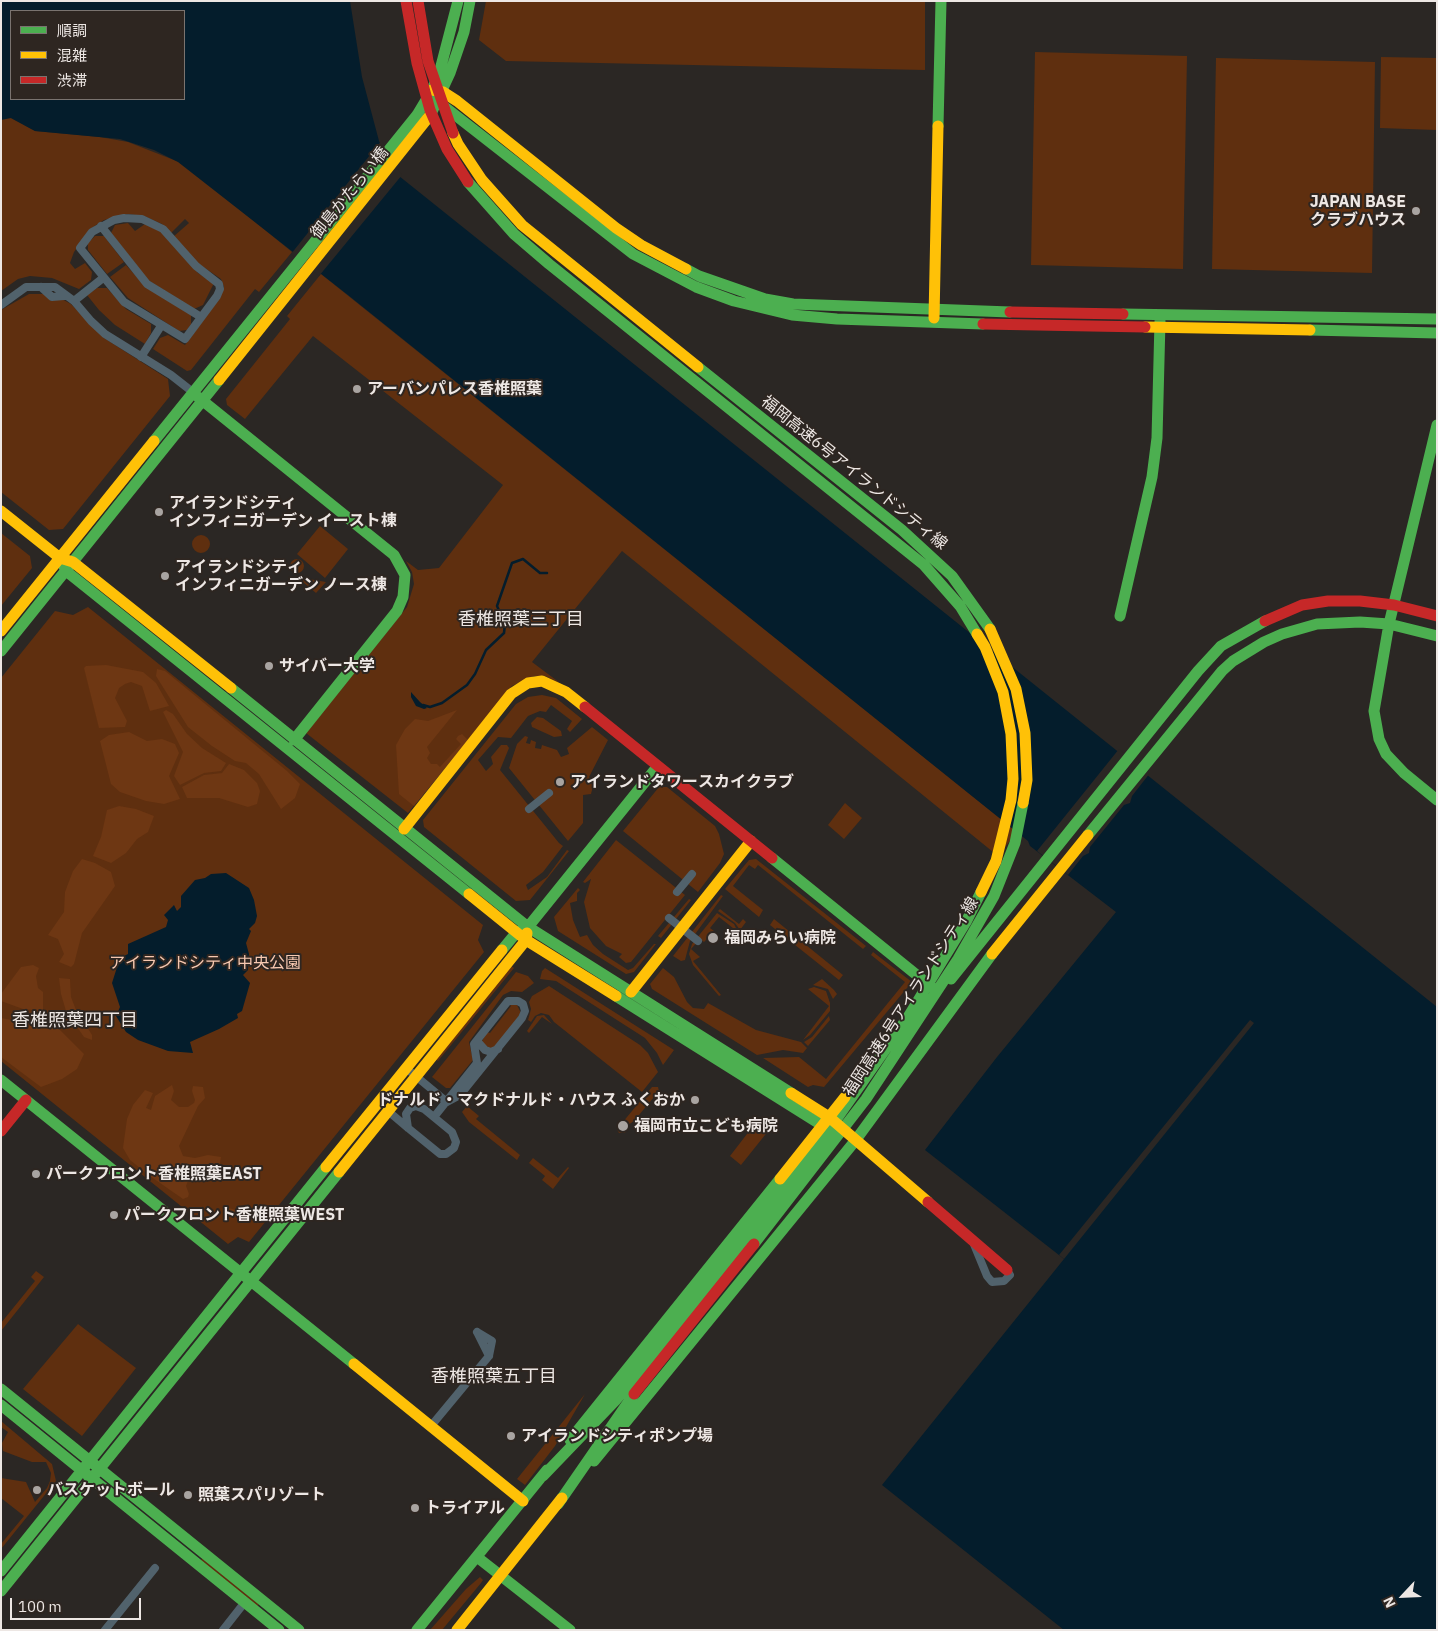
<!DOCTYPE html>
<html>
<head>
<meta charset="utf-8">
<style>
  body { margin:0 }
  #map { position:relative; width:1438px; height:1631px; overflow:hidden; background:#2b2724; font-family:"IBM Plex Sans","Noto Sans JP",sans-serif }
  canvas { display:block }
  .frame { position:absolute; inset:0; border:2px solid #ede7e4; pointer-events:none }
  .legend { position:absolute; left:10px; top:10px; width:175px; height:90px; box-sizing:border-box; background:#2e2621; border:1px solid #7a736f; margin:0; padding:6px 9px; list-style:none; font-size:15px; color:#ede7e4 }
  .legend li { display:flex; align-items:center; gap:10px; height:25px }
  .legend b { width:25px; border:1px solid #7a736f }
  .north { position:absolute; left:1378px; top:1571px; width:50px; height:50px; -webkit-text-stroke:4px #2e2621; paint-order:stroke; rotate:245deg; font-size:14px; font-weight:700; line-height:20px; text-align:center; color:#ede7e4 }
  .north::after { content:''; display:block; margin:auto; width:18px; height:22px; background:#ede7e4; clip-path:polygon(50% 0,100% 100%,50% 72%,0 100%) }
  .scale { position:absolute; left:10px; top:1598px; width:131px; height:22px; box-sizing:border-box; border:2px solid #ede7e4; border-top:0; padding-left:6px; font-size:15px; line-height:18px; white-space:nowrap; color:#ede7e4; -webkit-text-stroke:4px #2e2621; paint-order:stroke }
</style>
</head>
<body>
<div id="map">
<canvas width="1438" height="1631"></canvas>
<div class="frame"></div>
<ul class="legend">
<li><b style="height:6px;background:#4caf50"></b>順調</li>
<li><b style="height:6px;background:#ffc107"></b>混雑</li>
<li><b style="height:6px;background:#c62828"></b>渋滞</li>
</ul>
<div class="north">N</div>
<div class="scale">100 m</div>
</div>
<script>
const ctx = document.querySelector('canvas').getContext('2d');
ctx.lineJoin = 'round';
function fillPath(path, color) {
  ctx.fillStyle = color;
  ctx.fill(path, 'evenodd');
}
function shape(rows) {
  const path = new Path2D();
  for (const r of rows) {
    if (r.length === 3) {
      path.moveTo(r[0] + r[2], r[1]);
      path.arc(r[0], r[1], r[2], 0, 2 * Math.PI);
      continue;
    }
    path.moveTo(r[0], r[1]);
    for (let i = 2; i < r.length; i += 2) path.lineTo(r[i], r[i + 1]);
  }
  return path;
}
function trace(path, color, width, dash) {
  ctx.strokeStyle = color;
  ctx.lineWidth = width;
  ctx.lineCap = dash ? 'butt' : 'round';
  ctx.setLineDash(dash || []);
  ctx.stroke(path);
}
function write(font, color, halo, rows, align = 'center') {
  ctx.font = font + ' "IBM Plex Sans","Noto Sans JP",sans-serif';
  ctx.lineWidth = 4;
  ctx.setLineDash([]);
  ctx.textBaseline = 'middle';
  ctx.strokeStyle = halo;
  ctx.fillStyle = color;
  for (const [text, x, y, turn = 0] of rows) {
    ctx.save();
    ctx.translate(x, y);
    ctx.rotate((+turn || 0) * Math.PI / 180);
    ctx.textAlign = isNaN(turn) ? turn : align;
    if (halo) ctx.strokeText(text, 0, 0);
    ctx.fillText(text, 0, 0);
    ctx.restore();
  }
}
fillPath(shape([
  [486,1,925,1,925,70,506,61,479,40],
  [1035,52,1187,56,1183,269,1031,265],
  [1381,57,1437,58,1437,130,1380,128],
  [1216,58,1375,62,1372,273,1212,269],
  [9,117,35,131,100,137,128,142,179,162,199,176,292,252,259,292,255,289,191,370,187,371,153,349,160,338,168,335,185,345,220,297,224,287,221,279,199,264,173,237,189,223,185,219,170,234,162,224,144,216,128,214,104,220,90,229,74,252,70,263,75,269,85,263,92,272,91,280,79,289,52,278,30,276,18,279,1,291,1,119],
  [128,223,135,231,145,224,160,231,198,273,214,283,203,305,194,309,148,280,111,233,115,225],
  [95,236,104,236,124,262,107,274,88,250,88,243],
  [126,265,145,286,191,315,191,324,187,330,179,331,128,298,110,277],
  [321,274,1017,832,998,856,622,551,532,662,560,683,545,676,534,676,512,686,408,813,306,733,407,607,414,584,412,572,406,561,418,570,439,568,503,485,313,336,245,419,227,405,226,399,290,319,287,316],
  [97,288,107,288,126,309,151,324,151,333,145,344,115,325,99,310,87,295],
  [29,294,44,294,51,301,60,298,71,304,104,338,168,379,170,396,63,529,49,530,1,492,1,310],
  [320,526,348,549,325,578,297,554],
  [1,533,30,556,32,568,1,606],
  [201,544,9],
  [297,566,7],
  [297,577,326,582,316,593],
  [88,607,483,925,478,940,484,952,249,1242,238,1237,228,1244,1,1061,1,678,55,611,73,615],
  [542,695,556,698,582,719,570,732,567,729,572,721,551,705,546,712,540,711,528,716,511,738,498,737,478,760,486,771,493,764,491,757,501,745,507,745,509,748,500,770,559,843,563,846,543,872,526,885,528,890,547,877,567,850,569,851,530,900,516,901,424,827,423,820,516,704,528,697],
  [537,717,543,718,561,731,562,736,554,737,532,727,531,723],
  [592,727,608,740,589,777,594,782,591,794,583,795,583,823,568,841,509,768,517,744,525,736,528,737,526,743,530,744,531,740,536,742,535,748,541,749,542,745,557,750,561,757,569,754,567,748],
  [659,787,667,787,715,826,719,834,724,854,720,863,698,892,623,831],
  [845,803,862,818,844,839,828,825],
  [616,840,685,895,631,962,626,963,619,957,622,954,606,946,590,928,584,902,591,879,585,883,583,882],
  [756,859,866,946,863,949,758,865,755,869,749,865,733,886,763,910,759,917,725,889,749,860],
  [578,888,580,890,577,893,577,901,570,903,573,920,580,937,587,935,593,945,603,954,628,970,633,968,654,944,656,944,634,972,626,974,558,931,554,917],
  [721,895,723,896,690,941,685,960,681,961,673,956],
  [689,899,691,900,661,938,658,936],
  [720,909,739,924,743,919,746,922,740,930,735,923,718,911],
  [717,913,734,924,738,932,719,917,710,928,714,931,704,942,700,939,691,949,700,957,693,961,721,995,719,996,693,965,689,954,692,944],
  [774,919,843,975,839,980,770,925],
  [873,952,912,982,824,1087,813,1085,808,1087,763,1058,799,1057,826,1079,905,982,871,955],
  [510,965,514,968,438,1061,435,1058],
  [545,968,674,1050,663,1065,657,1053,645,1038,556,981,540,979,542,971],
  [663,968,674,977,687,1002,693,1008,704,1009,708,1003,756,1030,801,1042,807,1048,803,1053,783,1050,757,1055,652,989,650,984],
  [516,972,528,976,534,983,522,992,511,991,503,995,469,1042,473,1060,450,1088,446,1088,432,1077],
  [822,979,834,990,837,994,833,999,828,989,813,985],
  [549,986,640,1045,648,1053,658,1072,642,1092,554,1022,549,1015,541,1013,535,1016,531,1022,528,1020,531,1009,529,1002,532,996],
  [814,987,826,991,830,1003,830,1011,810,1035,803,1040,829,1006,808,989],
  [516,1003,521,1013,497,1046,491,1049,481,1043,487,1032,490,1033,511,1006,509,1004],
  [544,1015,552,1024,542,1017,529,1033,527,1031,537,1016],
  [829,1016,830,1020,808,1046,804,1042,812,1037],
  [652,1087,658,1087,659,1091,634,1121,628,1125,625,1133,619,1133,617,1129],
  [467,1106,479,1116,476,1119,520,1155,517,1160,469,1122,462,1112],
  [757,1121,769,1130,741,1165,730,1156],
  [533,1158,558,1178,568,1167,569,1168,553,1189,542,1180,545,1176,529,1163],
  [36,1271,44,1277,1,1331,1,1323,35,1281,31,1277],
  [78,1324,136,1368,82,1436,23,1389],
  [585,1394,555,1446,525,1485,517,1479],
  [1,1421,52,1464,56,1481,1,1549,1,1544,24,1516,1,1498,1,1478,26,1482,35,1502,47,1488,50,1481,51,1473,46,1462,32,1462,3,1451,2,1443,8,1432,1,1427],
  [202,1558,259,1604,257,1607,201,1561],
  [480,1577,483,1580,481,1583,442,1630,430,1630,466,1589]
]), '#5f2f0f');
fillPath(shape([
  [106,665,143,672,156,683,169,706,150,711,142,686,131,682,125,684,119,688,115,698,127,721,125,727,99,728,84,668,86,666],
  [157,669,165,671,287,771,300,784,295,798,281,809,259,774,246,763,235,761,212,746,188,727,156,676],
  [166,710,173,714,187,734,202,748,226,763,221,771,204,773,180,785,174,776,183,752,163,712],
  [457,710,427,747,430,753,427,758,431,764,437,764,440,767,461,744,456,739,458,736,462,734,468,740,414,806,399,794,396,745,405,729,415,719,428,721],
  [129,732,147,741,162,739,175,744,179,753,169,776,180,799,164,804,146,801,120,792,111,784,100,741,109,735],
  [229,764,244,770,257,783,260,791,257,804,248,807,219,798,187,798,182,787,204,775,222,773],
  [119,806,136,809,154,816,148,832,137,839,126,853,111,863,93,856,101,837,107,810],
  [82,859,95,863,111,872,115,886,82,933,74,964,71,967,59,962,64,954,58,939,48,935,64,912,65,892,73,871],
  [33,965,39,968,36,976,38,988,43,992,43,1011,23,1009,1,1001,1,994,21,967],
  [59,978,70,979,71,997,76,1010,92,1035,92,1040,84,1037,66,1011,61,994],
  [1,1018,27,1023,43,1020,54,1024,84,1054,77,1069,62,1079,41,1087,1,1057],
  [172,1085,174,1091,171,1100,179,1107,188,1107,194,1103,195,1100,192,1091,193,1086,203,1087,205,1098,198,1106,179,1146,183,1156,195,1158,208,1155,221,1157,220,1163,213,1173,198,1171,190,1175,186,1186,189,1194,188,1197,183,1199,150,1176,130,1160,123,1148,127,1119,133,1105,145,1090,153,1093,146,1108,151,1110,155,1096],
  [228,1208,241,1211,241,1217,231,1217,225,1211]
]), '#6e3713');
fillPath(shape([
  [1,1,350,1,362,77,379,141,389,161,399,176,1437,1007,1437,1630,1064,1630,882,1485,1064,1259,925,1150,997,1057,1116,912,1030,846,1028,841,348,295,178,162,154,150,120,139,35,131,11,118,1,120],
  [11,11,184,11,184,99,11,99],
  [411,692,420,702,427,708,424,709,416,706,411,697],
  [226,873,249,888,254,900,257,916,255,923,249,929,251,931,246,943,249,954,248,970,243,975,250,983,242,1011,237,1014,238,1018,219,1029,190,1042,193,1053,168,1051,138,1040,126,1032,116,1016,120,1007,112,983,119,961,125,961,124,956,128,954,128,944,166,927,168,920,164,915,174,905,177,911,181,907,181,896,195,880,205,878,211,874]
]), '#041d2c');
fillPath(shape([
  [382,140,391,160,402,175,319,276,291,254],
  [1119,749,1150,773,1132,796,1130,803,1124,805,1090,847,1089,853,1083,856,1068,875,1037,851],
  [1250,1020,1254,1023,1064,1259,1059,1255]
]), '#2b2724');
trace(shape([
  [423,705,430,707,442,703,467,685,475,674,486,650,504,633,505,624,497,606,512,563,523,559,540,573,547,573]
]), '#041d2c', 2.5);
trace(shape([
  [124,218,142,219,163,229,196,266,219,284,220,289,217,296,185,339,124,302,80,248,92,232,114,220,124,218],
  [101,226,147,284,201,317],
  [41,287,52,297,64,296],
  [74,301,103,278],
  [1,305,26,287,55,287,74,301,91,321,105,334,171,375,194,393],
  [141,357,161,326],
  [529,809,549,793],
  [677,892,692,874],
  [669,918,698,941],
  [477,1041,485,1050,491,1052,498,1049],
  [406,1068,447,1102],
  [388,1111,408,1128,440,1154,446,1154,454,1148,456,1142,452,1132,424,1109,416,1106,410,1108,406,1114,408,1128],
  [434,1117,477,1063,474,1044,508,1001,518,1001,523,1004,525,1011,522,1018,460,1095,447,1102],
  [973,1242,987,1276,992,1282,1004,1281,1010,1275,1007,1270],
  [477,1332,489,1356],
  [431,1426,489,1356,492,1341,477,1332],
  [105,1630,155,1568],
  [223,1630,245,1602]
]), '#51626c', 8);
trace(shape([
  [441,104,633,254,696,287,734,301,792,315,837,319,983,324],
  [431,114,450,73,464,32,470,1],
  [938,126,941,1],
  [468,182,514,234,549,264,924,565,960,606,977,634],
  [686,269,699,276,765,299,793,304,1010,312],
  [1123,314,1437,319],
  [1310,330,1437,333],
  [698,367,902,530,952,576,990,629],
  [198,397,394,555,405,575,403,597,397,611,294,740],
  [1437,425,1389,624,1374,711,1379,739,1386,754,1404,773,1437,800],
  [154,441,417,115,432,90,440,70,458,1],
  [60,558,66,571,469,894],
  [1120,616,1152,477,1157,438,1160,321],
  [1,651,219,380],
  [231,688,528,927,791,1093],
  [1088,835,1222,671,1233,661,1264,642,1282,634,1317,624,1360,622,1389,624,1437,636],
  [772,858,934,989],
  [502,950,516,933,528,927,657,767],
  [951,979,1198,671,1221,646,1265,621],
  [616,996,828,1129],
  [1,1080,354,1364],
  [754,1244,866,1099,958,959,994,896,1015,843,1023,803],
  [1,1389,299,1630],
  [1,1405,279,1630],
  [570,1440,780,1179],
  [594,1461,855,1141,992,954],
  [543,1476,615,1401,807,1161,908,1017,966,922,981,892],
  [558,1504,634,1394],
  [477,1557,570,1630],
  [1,1571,326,1167],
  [1,1591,339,1172],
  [417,1630,547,1470]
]), '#4caf50', 11);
trace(shape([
  [432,90,443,92,457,101,616,228,641,245,686,269],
  [453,133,458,144,482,180,522,225,698,367],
  [934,318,938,126],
  [1145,327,1310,330],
  [219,380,431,114],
  [1,511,60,558,73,562,231,688],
  [990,629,1016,689,1025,733,1027,780,1023,803],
  [1,631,154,441],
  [977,634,985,647,1003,692,1011,734,1013,779,1011,800,996,861,981,892],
  [404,829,511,694,528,683,542,681,566,692,585,707],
  [469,894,526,940,616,996],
  [992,954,1088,835],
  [631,992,751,841],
  [791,1093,829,1117,928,1202],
  [326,1167,502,950],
  [339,1172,526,940,527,933],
  [780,1179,845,1097],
  [354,1364,523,1501],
  [457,1630,562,1498]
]), '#ffc107', 11);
trace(shape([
  [406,1,417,63,430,110,447,149,468,182],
  [418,1,428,61,453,133],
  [1010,312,1123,314],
  [983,324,1145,327],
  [1265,621,1302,605,1328,601,1360,601,1394,605,1437,616],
  [585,707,772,858],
  [1,1131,26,1100],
  [928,1202,1007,1270],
  [634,1394,754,1244]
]), '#c62828', 11);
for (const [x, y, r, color] of [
  [1416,211,5,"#a9a4a1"],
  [357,389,5,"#a9a4a1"],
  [159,512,5,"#a9a4a1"],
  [165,576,5,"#a9a4a1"],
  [269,666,5,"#a9a4a1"],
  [560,782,5,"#a9a4a1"],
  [713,938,6,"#a9a4a1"],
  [695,1100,5,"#a9a4a1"],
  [623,1126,6,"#a9a4a1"],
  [36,1174,5,"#a9a4a1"],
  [114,1215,5,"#a9a4a1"],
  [511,1436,5,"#a9a4a1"],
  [37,1490,5,"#a9a4a1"],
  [188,1495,5,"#a9a4a1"],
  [415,1508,5,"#a9a4a1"]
]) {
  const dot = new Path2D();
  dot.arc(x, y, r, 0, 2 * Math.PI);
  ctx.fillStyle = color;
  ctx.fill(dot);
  trace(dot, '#2e2621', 2);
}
write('16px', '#ede7e4', '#2e2621', [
  ["御島かたらい橋",350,193,-51],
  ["福岡高速6号アイランドシティ線",854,473,39],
  ["福岡高速6号アイランドシティ線",911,997,-57]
]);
write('bold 16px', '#ede7e4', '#2e2621', [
  ["JAPAN BASE",1406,202,"right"],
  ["クラブハウス",1406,220,"right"],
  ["アーバンパレス香椎照葉",367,389],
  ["アイランドシティ",169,503],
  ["インフィニガーデン イースト棟",169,521],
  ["アイランドシティ",175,567],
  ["インフィニガーデン ノース棟",175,585],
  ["サイバー大学",279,666],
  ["アイランドタワースカイクラブ",570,782],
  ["福岡みらい病院",724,938],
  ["ドナルド・マクドナルド・ハウス ふくおか",685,1100,"right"],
  ["福岡市立こども病院",634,1126],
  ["パークフロント香椎照葉EAST",46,1174],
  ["パークフロント香椎照葉WEST",124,1215],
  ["アイランドシティポンプ場",521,1436],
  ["バスケットボール",47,1490],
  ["照葉スパリゾート",198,1495],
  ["トライアル",425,1508]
], 'left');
write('16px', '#f7c8b0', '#2e2621', [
  ["アイランドシティ中央公園",205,963]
]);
write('18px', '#ede7e4', '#2e2621', [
  ["香椎照葉三丁目",521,620],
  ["香椎照葉四丁目",75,1021],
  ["香椎照葉五丁目",494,1377]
]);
</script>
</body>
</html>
